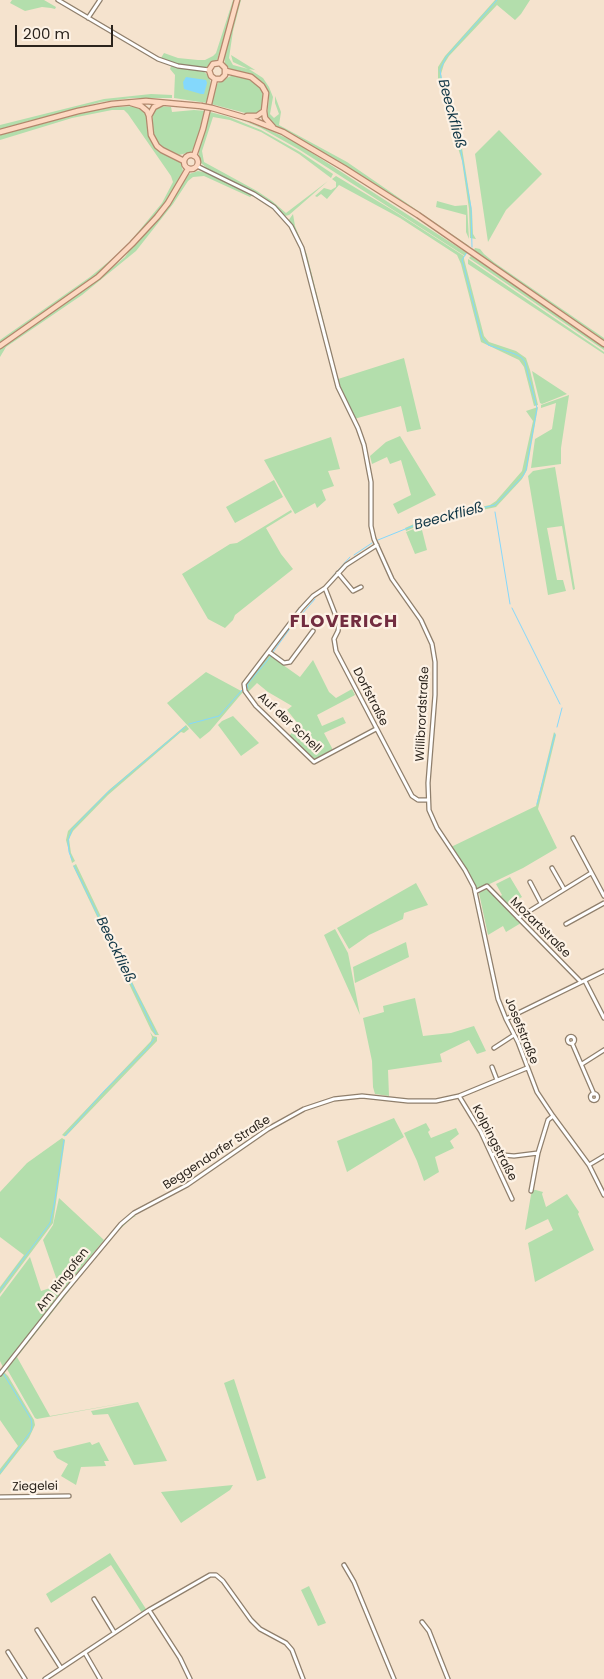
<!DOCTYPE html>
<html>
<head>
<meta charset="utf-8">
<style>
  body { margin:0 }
  #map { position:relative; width:604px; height:1679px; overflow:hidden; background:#f5e3ce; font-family:Poppins,sans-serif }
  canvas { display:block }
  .scale { position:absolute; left:15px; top:25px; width:98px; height:22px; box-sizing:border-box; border:2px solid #2b241d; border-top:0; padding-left:6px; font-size:15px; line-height:18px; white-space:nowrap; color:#2b241d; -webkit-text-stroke:4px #fdf2e5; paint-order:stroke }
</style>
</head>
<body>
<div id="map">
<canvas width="604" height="1679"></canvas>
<div class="scale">200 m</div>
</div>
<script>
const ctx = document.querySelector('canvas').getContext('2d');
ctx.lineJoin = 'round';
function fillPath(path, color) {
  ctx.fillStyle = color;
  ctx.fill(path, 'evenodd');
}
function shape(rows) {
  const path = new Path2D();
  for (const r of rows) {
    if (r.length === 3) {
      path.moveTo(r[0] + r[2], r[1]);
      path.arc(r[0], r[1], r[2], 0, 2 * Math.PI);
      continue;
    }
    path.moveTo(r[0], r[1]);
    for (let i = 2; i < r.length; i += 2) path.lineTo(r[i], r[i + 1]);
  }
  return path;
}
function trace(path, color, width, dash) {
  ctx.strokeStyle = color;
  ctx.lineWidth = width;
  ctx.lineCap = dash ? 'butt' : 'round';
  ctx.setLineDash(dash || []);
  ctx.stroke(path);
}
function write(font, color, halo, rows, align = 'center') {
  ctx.font = font + ' Poppins,sans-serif';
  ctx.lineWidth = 4.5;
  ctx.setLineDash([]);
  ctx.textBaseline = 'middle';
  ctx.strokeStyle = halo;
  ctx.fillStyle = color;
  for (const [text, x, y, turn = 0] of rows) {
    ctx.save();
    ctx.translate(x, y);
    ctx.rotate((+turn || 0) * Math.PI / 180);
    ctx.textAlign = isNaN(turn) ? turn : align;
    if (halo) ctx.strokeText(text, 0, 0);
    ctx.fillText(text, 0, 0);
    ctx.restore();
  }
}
fillPath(shape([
  [12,0,44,0,56,7,55,9,51,8,42,7,25,11,10,3],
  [233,0,235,0,217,60,207,67,196,68,182,66,161,58,164,53,178,58,198,60,205,60,213,56,216,53],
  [238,0,241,0,233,31,229,58,233,65,248,69,233,62,231,55,260,73,255,70,249,69,263,78,269,87,273,97,270,114,274,118,279,114,275,103,275,96,281,112,279,125,347,162,469,246,467,246,383,190,271,123,267,116,269,98,264,85,252,74,232,71,225,64,224,52],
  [495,0,530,0,521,14,515,20,497,5,449,56,444,64,441,74,444,89,462,148,472,211,473,234,476,239,470,238,469,209,462,161,438,81,438,67,445,56],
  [171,66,204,72,209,76,211,84,207,103,174,98,175,75,170,69],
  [233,75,252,79,260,87,263,95,263,104,259,113,253,115,211,104,216,86,219,82],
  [151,94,172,95,172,98,132,98,101,102,0,129,0,125,104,99],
  [135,106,143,109,146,114,149,135,154,146,161,153,181,163,183,171,181,178,162,208,122,254,89,282,0,344,0,340,90,277,124,249,162,203,173,182,171,176,128,114,124,110,112,110,72,118,0,140,0,135,102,108],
  [159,106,171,107,172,112,194,110,206,111,197,142,191,152,179,155,167,150,159,144,154,135,152,124,153,112],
  [210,112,229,117,261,130,300,152,333,174,331,178,299,154,261,132,230,120,213,117,202,151,204,162,257,191,272,201,286,213,328,181,289,215,285,216,265,198,208,169,201,163,199,156,199,149],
  [237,118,267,129,295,142,467,253,465,256,300,150,261,128],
  [499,130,542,174,506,210,488,242,475,154],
  [198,171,207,173,253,195,250,197,204,176,193,177,188,181,173,204,136,251,82,295,6,347,0,357,0,348,93,284,125,257,134,244,155,222,189,174],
  [336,176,394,211,464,256,464,259,484,336,489,342,516,351,526,358,530,370,538,405,534,406,524,367,519,360,481,342,461,264,457,255,400,218,339,185,327,199,321,194,317,197,315,196,324,188,331,190,336,187,336,182,332,179],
  [437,201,455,206,467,205,469,239,466,232,466,215,436,207],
  [293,214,295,226,307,255,338,379,404,358,421,429,407,432,401,406,354,419,344,399,337,379,304,248,288,221],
  [475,248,480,249,484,254,495,263,604,338,604,341,482,257,474,250],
  [471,256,604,346,604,350,469,258],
  [468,259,604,352,604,354,468,264],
  [532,371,567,394,542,404,540,403],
  [569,395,561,448,561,464,531,468,535,439,552,429,556,403,541,408,541,405],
  [538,407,527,470,522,479,496,507,427,522,406,531,405,528,425,519,490,505,496,501,522,471,533,421,526,411],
  [400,436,436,495,398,514,393,504,411,495,401,460,390,464,387,457,372,464,370,456,386,442],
  [331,437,340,469,328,471,334,486,322,490,326,500,317,508,315,503,295,514,264,460],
  [555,467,575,589,573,590,562,526,547,528,557,580,563,580,566,591,548,595,528,476,533,471],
  [274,480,283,497,235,523,226,507],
  [291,510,292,512,266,528,281,554,293,569,235,615,233,620,225,628,208,619,182,574,230,544,237,543],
  [421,526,427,550,415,554,406,532],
  [269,655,300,677,313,660,329,692,336,698,352,689,355,695,317,715,322,726,343,717,346,723,324,733,333,750,371,731,373,727,375,729,318,759,314,759,289,736,299,725,287,710,292,706,268,692,257,683,248,692,246,687,247,681],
  [206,672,243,692,210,731,200,739,167,703],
  [233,716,259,743,241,756,218,725,222,721],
  [186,725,189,729,184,733,181,732,108,795,73,831,69,839,71,853,75,861,72,863,66,840,68,831,109,790],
  [554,732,556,735,538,809,557,848,523,868,477,890,467,870,451,847,536,806],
  [76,864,136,990,159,1035,155,1035,151,1030,73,866],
  [510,877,522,897,508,905,499,897,502,895,496,884],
  [416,883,428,905,404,913,403,919,369,935,349,949,337,928],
  [487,889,521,923,506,932,503,926,488,935,479,893],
  [335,929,348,953,360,1015,324,935],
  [406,942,409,957,355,983,353,967],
  [415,998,423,1036,451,1033,474,1026,486,1051,477,1054,469,1040,440,1054,442,1062,388,1070,389,1096,375,1094,373,1087,372,1061,363,1018,384,1012,383,1006],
  [150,1032,153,1036,157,1037,157,1041,66,1136,64,1136,62,1135,151,1041,152,1037],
  [394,1118,404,1137,347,1172,337,1141],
  [426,1123,430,1130,428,1132,431,1138,456,1128,459,1134,450,1141,454,1148,435,1157,439,1172,424,1181,417,1161,404,1133],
  [62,1138,65,1140,53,1223,0,1294,0,1287,24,1255,0,1237,0,1192,27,1163],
  [532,1189,543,1192,542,1194,546,1207,567,1194,579,1212,578,1214,594,1250,535,1282,528,1243,553,1230,548,1219,525,1230],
  [59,1198,104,1240,63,1290,60,1289,43,1240,53,1225],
  [133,1216,136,1216,132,1218,118,1231,87,1268,17,1357,50,1416,135,1401,37,1419,35,1418,7,1369,66,1292,119,1228],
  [30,1257,41,1291,56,1286,60,1295,3,1367,0,1361,0,1297],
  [4,1372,8,1376,34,1420,35,1425,29,1438,0,1475,0,1469,18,1446,0,1420,0,1377],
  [234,1379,266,1478,257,1481,224,1383],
  [138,1402,167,1461,134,1465,108,1414,93,1415,91,1411],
  [90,1442,92,1445,99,1442,109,1461,104,1461,106,1466,81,1467,76,1485,61,1476,68,1464,57,1458,53,1451],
  [233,1485,230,1490,181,1523,161,1492],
  [110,1553,146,1609,142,1613,111,1565,51,1603,46,1594],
  [309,1586,326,1623,318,1626,301,1590]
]), '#b3deac');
fillPath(shape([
  [186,77,206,80,207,83,204,94,201,94,184,89,183,82]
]), '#84d8fc');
trace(shape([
  [472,247,471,208,460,146,443,90,440,70,446,57,497,0],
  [495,512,510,604],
  [378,540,425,521,495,505,523,476,526,470,537,408,528,374,525,362,521,357,515,354,488,345,482,338,463,263,462,260,467,252],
  [354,555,372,543],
  [332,577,350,557],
  [512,608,560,704],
  [273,652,294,623,315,599],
  [248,688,247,685,271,656],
  [189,724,219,716,242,690],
  [557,727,562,708],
  [537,804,555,734],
  [72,860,69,852,68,841,72,829,108,792,185,727],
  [74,866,156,1034],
  [65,1136,105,1090,146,1050,155,1038],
  [0,1290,50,1223,54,1205,64,1140],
  [0,1369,0,1370],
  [0,1473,31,1431,32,1425,31,1419,3,1373]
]), '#84d8fc', 1);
const minor = shape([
  [58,0,158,59,178,66,209,70],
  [88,18,100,0],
  [197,166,254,194,274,207,291,226,302,248,338,387,358,428,364,445,371,482,371,526,374,539,392,579,421,620,432,644,435,662,435,695,428,783,429,810,437,828,465,870,474,887,498,999,506,1019,518,1042,537,1092,553,1116,589,1165,604,1195],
  [338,573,353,591,361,587],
  [325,588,339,624,338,631,334,639,336,651,412,796,418,800,427,800],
  [269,652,284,663,290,662,313,631],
  [376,729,314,762,256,706,245,691,244,684,301,609,313,596,325,588,346,565,377,545],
  [573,838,604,896],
  [552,868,564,889],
  [530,882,541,903],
  [475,892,487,886,581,982],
  [518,918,591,873],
  [566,924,604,903],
  [585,981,604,1018],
  [506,1019,604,971],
  [571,1040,3.5],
  [572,1043,594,1094],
  [494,1048,514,1035],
  [582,1064,604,1050],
  [492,1067,497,1080],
  [594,1097,3.5],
  [459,1096,481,1132,512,1199],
  [492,1154,514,1156,538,1153],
  [589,1165,604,1156],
  [531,1191,538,1153,548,1120,553,1116],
  [0,1374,62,1295,121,1224,134,1213,187,1185,268,1129,304,1109,334,1099,362,1096,408,1101,436,1101,459,1096,527,1068],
  [0,1497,69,1496],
  [344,1565,354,1582,394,1679],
  [94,1599,114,1632],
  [149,1610,180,1658,190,1679],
  [422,1622,429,1631,448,1679],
  [37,1630,61,1668],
  [8,1652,25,1679],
  [85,1653,100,1679],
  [45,1679,149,1610,210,1575,216,1575,223,1581,251,1620,260,1629,286,1643,292,1650,303,1679]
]);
const major = shape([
  [220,63,237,0],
  [226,71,251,77,262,86,266,93,264,111,265,118,273,127],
  [215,79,221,79,225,75,225,68,220,63],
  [215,79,211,76,209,70,213,64,220,63],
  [131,103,141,106,147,111,149,116],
  [162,103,154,107,149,116,151,135,157,146,162,150,184,161],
  [212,108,250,119,283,132,344,168,418,215,604,344],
  [247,116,257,116,264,111],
  [0,132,78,111,112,104,146,101,201,106],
  [191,162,7],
  [194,156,203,129,215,79],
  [0,346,98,277,132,244,157,217,168,203,188,169]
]);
trace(minor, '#8f7f6c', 5.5);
trace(major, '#b2886d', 7);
trace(minor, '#fff', 3);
trace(major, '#fdd8c1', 4.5);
const majorBridge = shape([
  [201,106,212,108]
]);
trace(majorBridge, '#b2886d', 7, []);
trace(majorBridge, '#fdd8c1', 4.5);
write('12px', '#2b241d', '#fdf2e5', [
  ["Dorfstraße",370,697,63],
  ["Willibrordstraße",423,714,-87],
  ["Auf der Schell",289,723,43],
  ["Mozartstraße",540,928,45],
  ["Josefstraße",521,1031,68],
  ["Kolpingstraße",494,1143,63],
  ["Beggendorfer Straße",217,1153,-33],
  ["Am Ringofen",63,1280,-52],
  ["Ziegelei",35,1487,-1]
]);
write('italic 14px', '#103646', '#fdf2e5', [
  ["Beeckfließ",451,114,75],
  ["Beeckfließ",449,517,-15],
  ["Beeckfließ",115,950,64]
]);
ctx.letterSpacing = '1px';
write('bold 18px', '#722d40', '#fdf2e5', [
  ["FLOVERICH",344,622]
]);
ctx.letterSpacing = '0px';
</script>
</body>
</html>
